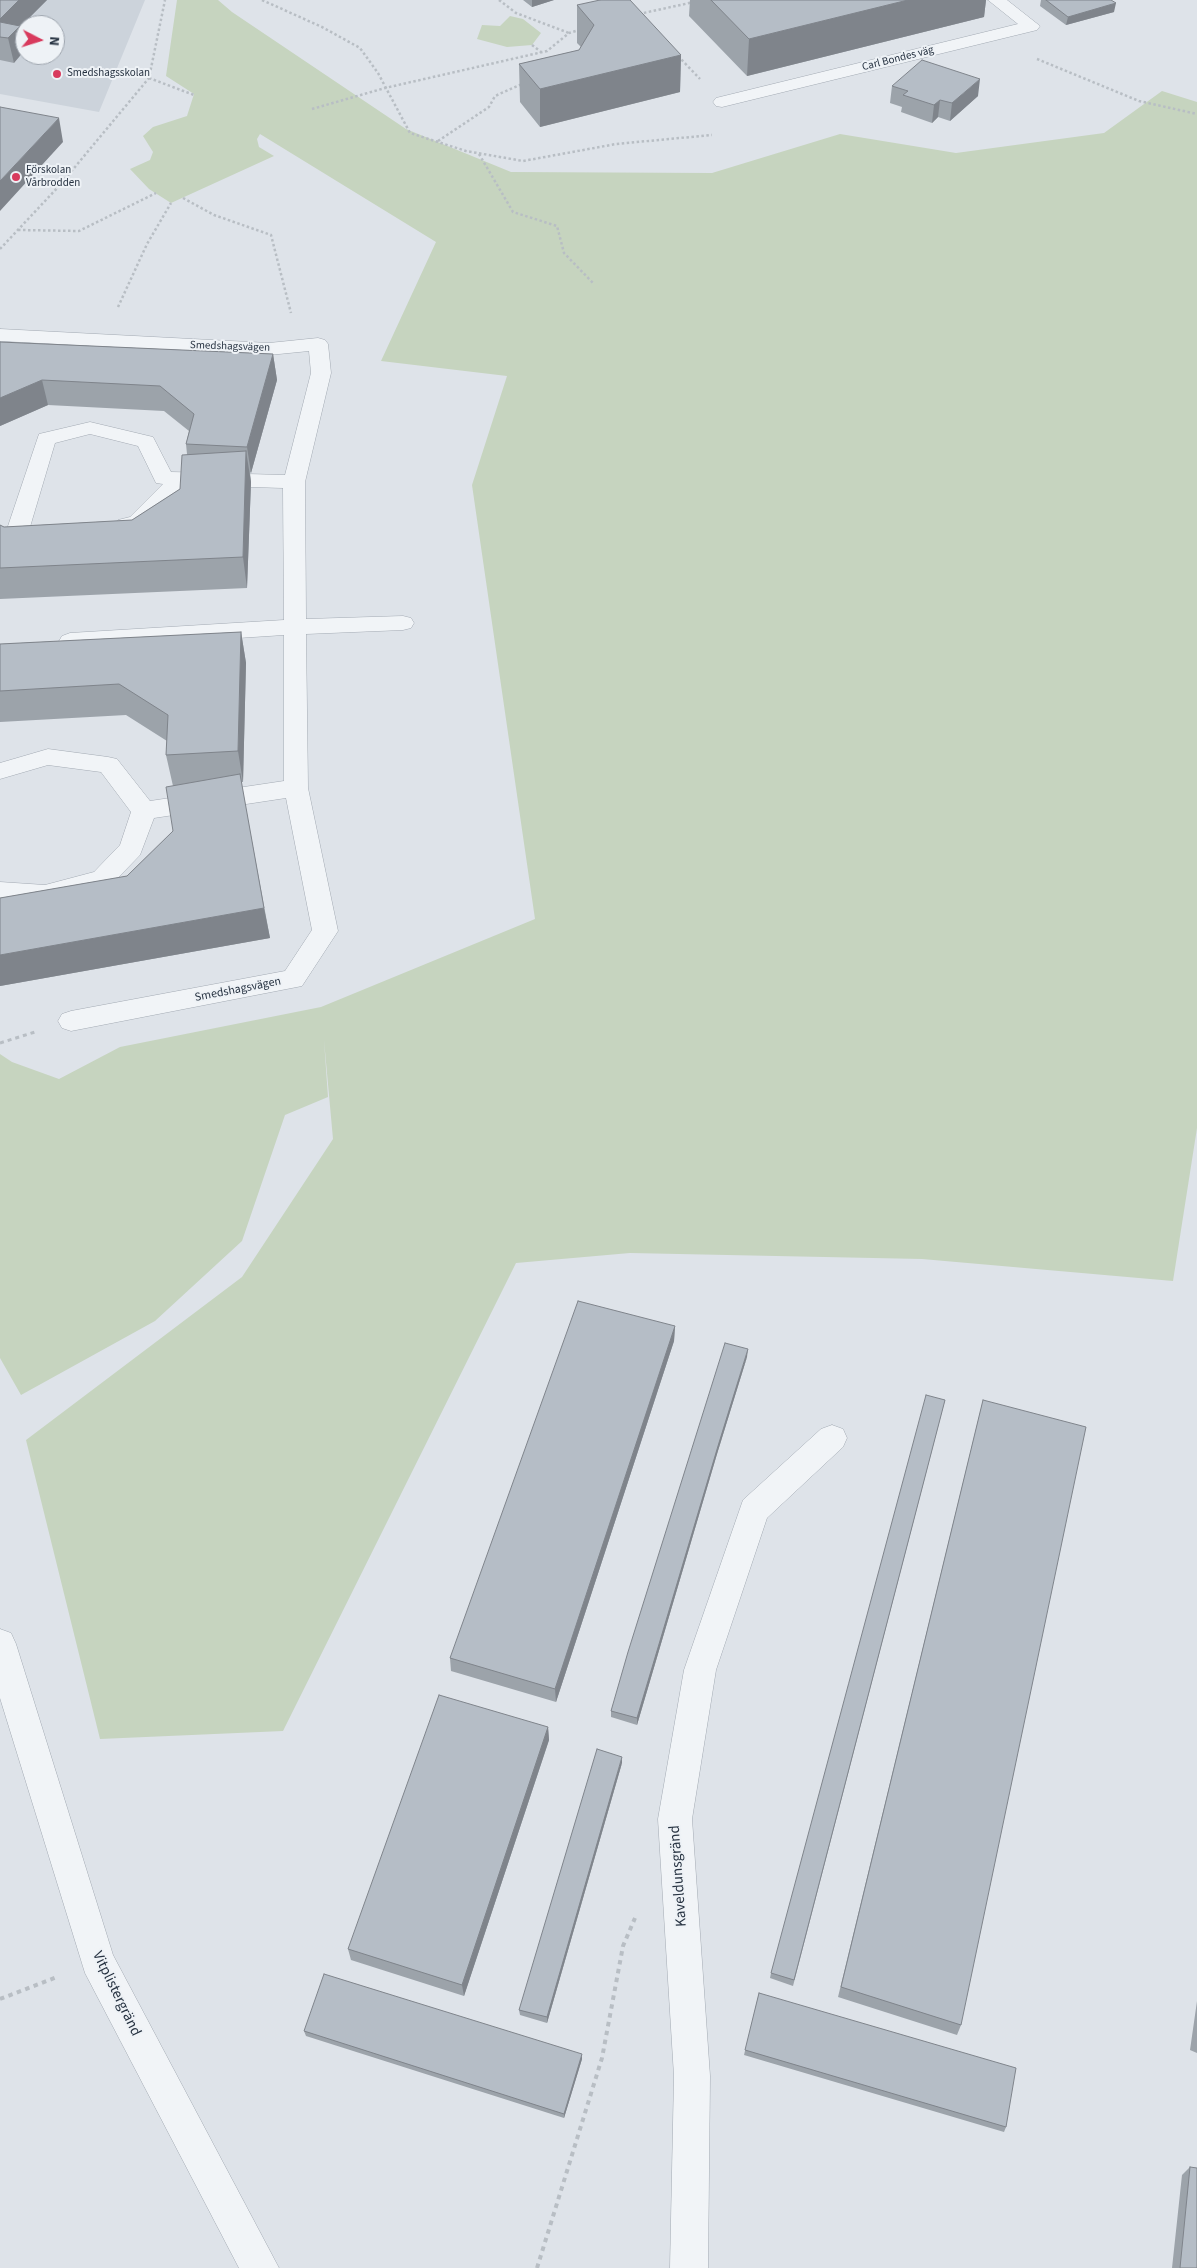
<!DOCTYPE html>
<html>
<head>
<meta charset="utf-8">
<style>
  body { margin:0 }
  #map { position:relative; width:1197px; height:2268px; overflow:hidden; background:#dee3e9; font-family:"Source Sans 3",sans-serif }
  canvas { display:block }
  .north { position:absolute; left:15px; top:15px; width:50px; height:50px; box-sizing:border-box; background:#eef2f6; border:1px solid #9ea5ae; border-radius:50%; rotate:95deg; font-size:14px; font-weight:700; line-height:20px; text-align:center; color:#263241 }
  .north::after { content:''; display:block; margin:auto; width:18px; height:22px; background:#d83a5d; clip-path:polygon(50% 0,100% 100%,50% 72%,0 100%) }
</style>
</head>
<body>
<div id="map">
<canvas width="1197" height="2268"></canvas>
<div class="north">N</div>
</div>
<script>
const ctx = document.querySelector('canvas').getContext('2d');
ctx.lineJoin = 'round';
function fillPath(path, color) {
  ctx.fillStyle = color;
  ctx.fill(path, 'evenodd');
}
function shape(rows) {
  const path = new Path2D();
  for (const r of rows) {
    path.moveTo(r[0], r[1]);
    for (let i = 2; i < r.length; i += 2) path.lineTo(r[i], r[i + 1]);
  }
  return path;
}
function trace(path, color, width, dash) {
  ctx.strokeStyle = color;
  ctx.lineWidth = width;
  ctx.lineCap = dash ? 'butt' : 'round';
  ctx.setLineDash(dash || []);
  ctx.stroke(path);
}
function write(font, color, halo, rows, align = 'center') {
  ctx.font = font + ' "Source Sans 3",sans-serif';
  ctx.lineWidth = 4;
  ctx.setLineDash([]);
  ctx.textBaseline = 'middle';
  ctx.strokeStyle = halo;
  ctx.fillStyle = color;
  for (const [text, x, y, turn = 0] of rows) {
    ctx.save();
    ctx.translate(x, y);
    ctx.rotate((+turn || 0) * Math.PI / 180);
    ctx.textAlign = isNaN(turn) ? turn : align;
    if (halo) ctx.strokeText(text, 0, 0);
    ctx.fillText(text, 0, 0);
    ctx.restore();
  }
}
fillPath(shape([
  [0,0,145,0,99,112,0,94],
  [25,25,55,25,55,55,25,55]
]), '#ccd3db');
fillPath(shape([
  [177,0,218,0,232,12,406,129,511,172,712,173,840,134,956,153,1104,133,1162,91,1197,102,1197,1128,1173,1281,922,1259,630,1253,516,1263,283,1731,100,1739,26,1440,242,1277,333,1139,324,1040,328,1097,285,1115,242,1241,155,1321,21,1395,0,1358,0,1054,12,1062,59,1079,120,1047,321,1007,535,919,472,485,507,376,381,361,436,242,260,134,257,139,259,147,274,156,171,203,149,189,130,169,150,160,153,152,143,136,153,127,187,116,194,94,166,76],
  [510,16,523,19,541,33,532,45,507,47,477,39,482,25,500,26]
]), '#c6d4bf');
const minor = shape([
  [988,0,1007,0,1040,26,1037,30,722,107,716,106,713,102,716,98,1018,24,988,0],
  [0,329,269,343,318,338,325,340,328,344,331,373,305,482,306,619,403,616,411,618,414,623,411,628,403,630,306,634,308,788,338,931,302,986,71,1031,62,1028,58,1021,62,1014,71,1011,285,971,312,930,286,798,154,818,140,855,111,885,45,903,0,900,0,882,45,885,94,872,120,845,131,812,101,772,48,765,0,779,0,763,48,749,108,757,117,759,150,801,284,781,284,635,70,649,62,646,59,641,62,636,70,633,284,620,283,488,187,485,146,527,126,532,118,530,115,525,118,520,130,517,163,484,156,483,138,446,90,434,55,443,30,527,56,531,59,536,56,541,48,543,17,539,9,537,6,532,39,434,90,422,153,437,171,472,285,475,311,373,309,351,269,355,0,341,0,329],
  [832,1425,843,1429,847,1438,843,1447,767,1518,716,1670,692,1819,710,2076,708,2268,670,2268,674,2076,658,1819,684,1670,743,1500,821,1429,832,1425],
  [0,1629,11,1633,16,1644,113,1955,279,2268,239,2268,85,1973,0,1698,0,1629]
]);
trace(minor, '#a3aab3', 1);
trace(shape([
  [262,0,322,27,360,48,378,73,410,133,466,151,523,161,616,144,712,135],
  [499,0,516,13,569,33],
  [639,14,694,2],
  [532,45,541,52],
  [678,56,700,79],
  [1037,59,1139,101,1197,114],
  [149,78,194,95],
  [312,109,385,88,547,51,569,33,579,30],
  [438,141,489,107,495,96,524,83],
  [479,154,513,212,557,226,564,253,593,283],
  [183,198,214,215,271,235,291,313],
  [18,230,79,231,156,193],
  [0,249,60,185,149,78,165,0],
  [118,307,147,244,171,203]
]), '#b8bec4', 2.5, [2.5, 2.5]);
trace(shape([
  [0,1043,35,1032]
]), '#b8bec4', 3, [4, 4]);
trace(shape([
  [0,1999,57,1977],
  [537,2268,602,2058,623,1946,635,1918]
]), '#b8bec4', 4, [4.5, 4.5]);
fillPath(minor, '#f1f4f7');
fillPath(shape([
  [0,0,47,0,20,27,14,63,0,60],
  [523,0,554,0,532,7],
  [690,0,986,0,984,17,747,76,689,16],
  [1041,0,1111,0,1114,12,1066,25,1040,6],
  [577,5,681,55,680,92,540,127,520,102,519,64,579,50,581,47,577,43],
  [892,86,978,96,950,121,938,117,932,123,901,112,902,107,890,103],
  [0,342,273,354,277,380,251,473,250,472,251,482,247,588,0,599,0,525,4,527,132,520,180,489,187,454,186,444,189,431,164,411,48,405,0,426],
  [241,632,246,663,243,782,241,782,270,938,0,986,0,898,127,876,173,831,173,786,166,755,167,741,126,715,0,722,0,644],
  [675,1326,674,1341,556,1702,451,1671,450,1658],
  [747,1357,717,1454,637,1725,611,1717,611,1711],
  [945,1400,793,1986,770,1978,771,1973],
  [983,1400,961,2025,957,2035,838,1997],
  [548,1727,549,1740,464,1996,351,1960,348,1949],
  [622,1763,547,2023,520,2015,519,2010],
  [759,1993,1006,2127,1004,2132,744,2055],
  [1197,2001,1197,2053,1190,2050],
  [304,2031,582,2059,564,2118,306,2036],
  [1190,2167,1197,2268,1172,2268,1182,2175]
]), '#9ca3aa');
fillPath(shape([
  [19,0,47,0,20,27,25,50,14,63,8,38,0,37,0,19],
  [532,0,554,0,532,7],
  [908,0,986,0,984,17,747,76,749,39],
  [1116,3,1114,12,1066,25,1068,17],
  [681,55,680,92,540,127,540,89],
  [980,79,978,96,950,121,952,103],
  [940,100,938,117,932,123,934,105],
  [59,118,63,142,0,211,0,181],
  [273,354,277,380,251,473,247,447],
  [42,380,48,405,0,426,0,398],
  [246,451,251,482,247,588,243,557],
  [241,632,246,663,243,782,238,751],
  [264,908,270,938,0,986,0,955],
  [675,1326,674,1341,556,1702,555,1689],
  [748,1349,747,1357,717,1454,637,1725,637,1718,718,1446],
  [548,1727,549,1740,464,1996,462,1985],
  [622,1757,622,1763,547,2023,547,2017],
  [582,2054,582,2059,564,2118,564,2114]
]), '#7f848b');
const building = shape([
  [0,0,19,0,0,19,0,0],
  [600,0,630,0,681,55,540,89,519,64,579,50,594,25,577,5,600,0],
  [711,0,908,0,749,39,711,0],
  [1046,0,1111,0,1116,3,1068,17,1046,0],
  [0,22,20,26,8,38,0,37,0,22],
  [922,60,980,79,952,103,940,100,934,105,903,95,908,91,892,86,922,60],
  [0,107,59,118,0,181,0,107],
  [0,342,273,354,247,447,186,444,194,414,160,386,42,380,0,398,0,342],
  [246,451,243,557,0,568,0,525,4,527,132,520,180,489,182,455,246,451],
  [241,632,238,751,166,755,168,715,119,684,0,691,0,644,241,632],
  [240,774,264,908,0,955,0,898,127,876,173,831,166,787,240,774],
  [578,1301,675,1326,555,1689,450,1658,578,1301],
  [725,1343,748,1349,718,1446,637,1718,611,1711,628,1652,725,1343],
  [926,1395,945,1400,794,1980,771,1973,926,1395],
  [983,1400,1086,1427,961,2025,841,1987,983,1400],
  [439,1695,548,1727,462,1985,348,1949,439,1695],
  [597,1749,622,1757,547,2017,519,2010,597,1749],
  [324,1974,582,2054,564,2114,304,2031,324,1974],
  [759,1993,1016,2068,1006,2127,745,2050,759,1993],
  [1190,2167,1197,2168,1197,2268,1180,2268,1190,2167]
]);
fillPath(building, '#b5bdc6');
trace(building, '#7f848b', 1);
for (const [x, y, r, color] of [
  [57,74,5,"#d83a5d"],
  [16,177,5,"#d83a5d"]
]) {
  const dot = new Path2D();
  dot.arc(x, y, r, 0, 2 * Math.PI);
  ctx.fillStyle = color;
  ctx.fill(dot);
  trace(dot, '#eef2f6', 2);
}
write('11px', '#263241', '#eef2f6', [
  ["Carl Bondes väg",898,59,-14],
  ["Smedshagsvägen",230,347,2]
]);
write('11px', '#263241', '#eef2f6', [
  ["Smedshagsskolan",67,74],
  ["Förskolan",26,171],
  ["Vårbrodden",26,184]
], 'left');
write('12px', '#263241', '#eef2f6', [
  ["Smedshagsvägen",238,990,-11]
]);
write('15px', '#263241', '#eef2f6', [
  ["Kaveldunsgränd",679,1876,-94],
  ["Vitplistergränd",116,1994,64]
]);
</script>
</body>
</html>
